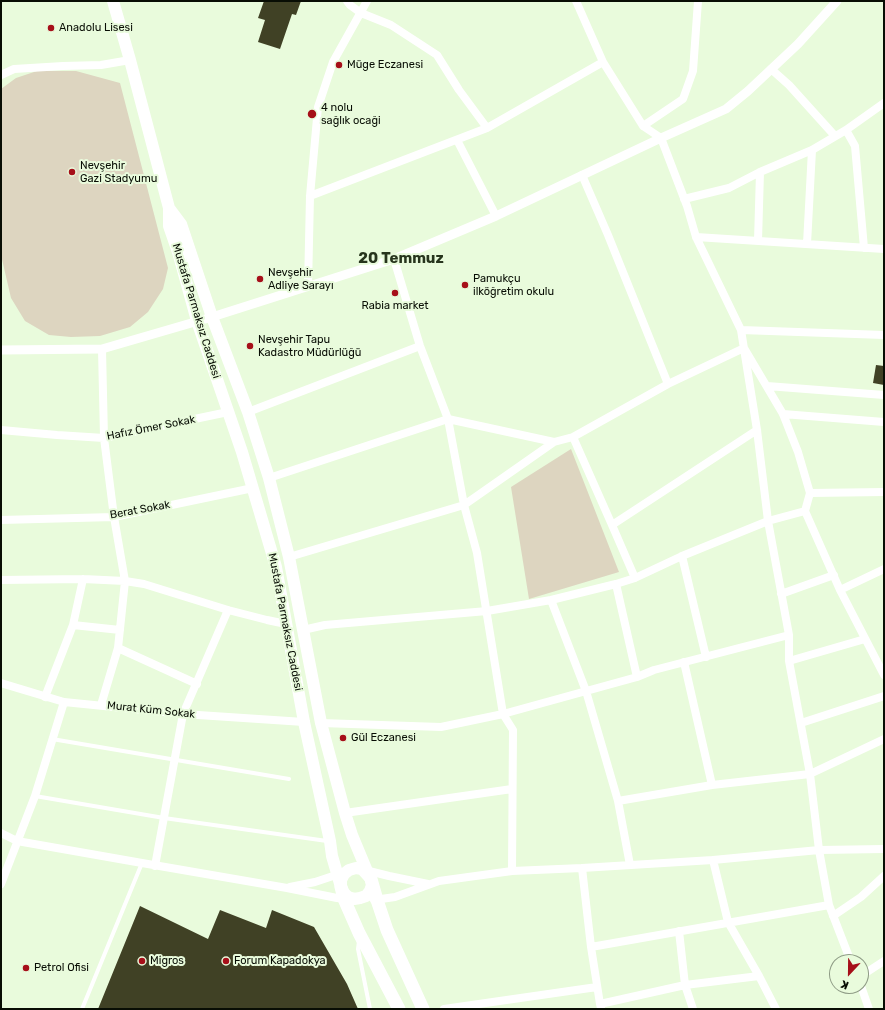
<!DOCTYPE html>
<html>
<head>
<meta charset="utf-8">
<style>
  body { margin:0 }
  #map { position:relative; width:885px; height:1010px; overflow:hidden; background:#e9fbdc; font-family:Rubik,sans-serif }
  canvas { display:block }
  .frame { position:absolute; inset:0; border:2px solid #080d04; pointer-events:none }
  .north { position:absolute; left:829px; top:954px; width:40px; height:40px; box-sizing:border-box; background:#e9fbdc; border:1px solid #8f9c86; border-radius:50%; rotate:202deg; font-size:11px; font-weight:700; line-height:16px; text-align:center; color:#080d04 }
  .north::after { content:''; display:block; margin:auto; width:14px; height:18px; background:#a60f19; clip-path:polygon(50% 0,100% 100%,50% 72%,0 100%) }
</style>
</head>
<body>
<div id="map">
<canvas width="885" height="1010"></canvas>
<div class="frame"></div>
<div class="north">K</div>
</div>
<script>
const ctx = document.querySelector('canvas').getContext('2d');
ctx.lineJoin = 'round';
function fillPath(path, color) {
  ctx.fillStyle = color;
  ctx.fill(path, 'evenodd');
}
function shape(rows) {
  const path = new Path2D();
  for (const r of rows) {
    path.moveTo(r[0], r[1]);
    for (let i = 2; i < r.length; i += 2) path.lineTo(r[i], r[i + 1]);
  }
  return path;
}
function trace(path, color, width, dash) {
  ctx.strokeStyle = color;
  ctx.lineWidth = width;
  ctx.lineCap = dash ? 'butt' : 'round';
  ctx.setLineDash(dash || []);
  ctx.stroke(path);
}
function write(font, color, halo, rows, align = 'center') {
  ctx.font = font + ' Rubik,sans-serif';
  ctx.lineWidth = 4;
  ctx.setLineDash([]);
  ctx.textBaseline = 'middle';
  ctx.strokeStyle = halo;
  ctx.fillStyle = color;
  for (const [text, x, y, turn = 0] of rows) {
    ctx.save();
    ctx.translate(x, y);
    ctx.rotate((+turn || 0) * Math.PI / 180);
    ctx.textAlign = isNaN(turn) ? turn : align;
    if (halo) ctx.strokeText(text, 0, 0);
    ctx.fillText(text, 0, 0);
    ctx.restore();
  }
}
fillPath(shape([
  [37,71,76,71,120,83,168,268,163,289,148,312,130,327,100,336,71,337,49,335,25,321,11,298,1,255,1,89,16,78],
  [571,449,619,572,529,599,511,487]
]), '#ddd5c0');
fillPath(shape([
  [264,1,301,1,296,15,292,14,280,49,258,42,265,20,258,18],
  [876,365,884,366,884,385,873,383],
  [140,906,208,939,220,910,266,928,272,910,314,927,347,984,358,1009,98,1009]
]), '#404125');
trace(shape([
  [52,739,289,779],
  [35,796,164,818,327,841],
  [359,941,358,949,370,1009],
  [82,1009,142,863]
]), '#fff', 4);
trace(shape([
  [347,1,350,5,361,13,391,25,437,55,459,90,487,128],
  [576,1,603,62,643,126,661,138,687,206,696,237,741,330,757,430,768,521,789,635,789,661,810,774,819,850,829,905,851,962],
  [771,69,789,85,835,136],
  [1,75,14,69,63,66,101,65,130,60],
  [643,126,683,99,693,71,698,1],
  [846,130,855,146,864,248],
  [457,140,496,216],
  [582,175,608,235,668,384,744,348,783,414,798,452,810,493],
  [310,196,487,128,603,62],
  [684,199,729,188,760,172,812,150,846,130,884,103],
  [696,237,884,249],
  [758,241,760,172],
  [807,244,812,150],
  [394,259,420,346,448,419,464,505,477,553,503,714,513,730,512,871],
  [308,287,310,196,318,107,333,62,367,1],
  [741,330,884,335],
  [767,386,884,395],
  [248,412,420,346],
  [783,414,884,422],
  [1,430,57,435,104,438,228,412],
  [573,437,612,525],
  [269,478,448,419,554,442],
  [805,511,840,590,884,675],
  [1,520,114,517,253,488],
  [682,556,706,657],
  [289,557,464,505,554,442,573,437,668,384],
  [635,578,612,525,757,430],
  [1,580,83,579,125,581,144,584,228,610,267,620,286,624],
  [616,584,637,677],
  [840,590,884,569],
  [781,594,834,575],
  [551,600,586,691,618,801,630,865],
  [73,625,120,630],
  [303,630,325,625,487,611,551,600,616,584,635,578,682,556,768,521,805,511,810,493,884,492],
  [118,648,197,684],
  [789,661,865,639],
  [684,662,712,785],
  [1,683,64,702,183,714,304,722],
  [45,697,73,625,83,579],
  [101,705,118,648,125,581,114,517,104,438,102,349],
  [321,723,441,727,503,714,637,677,654,670,789,635],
  [801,723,884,696],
  [618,801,712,785,810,774,884,739],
  [345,813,512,789],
  [1,833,17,841,142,863,287,888,337,898,348,899],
  [713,860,728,922,759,976,776,1009],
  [155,866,183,714,228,610],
  [582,868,591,947,600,1004,601,1008],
  [365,870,389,876,428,884],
  [1,884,35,796,64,702],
  [290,887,315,882,342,873],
  [374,900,395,897,439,881,512,871,582,868,713,860,819,850,884,849],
  [833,916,861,897,884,876],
  [679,931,685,985,693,1009],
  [591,947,829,905],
  [861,976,884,961],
  [861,986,869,1009],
  [600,1004,685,985,759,976],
  [444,1009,597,987]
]), '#fff', 8);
trace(shape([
  [1,350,102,349,212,317,394,259,496,216,661,138,726,109,748,91,798,44,837,1]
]), '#fff', 9);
trace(shape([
  [113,1,130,60,169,208,169,226,178,252,197,321,242,452,276,567,304,722,330,841,332,856,341,887],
  [169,208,181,224,212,317,248,412,269,478,289,557,321,723,345,813,352,835,367,871,371,879,372,885,370,891,366,896,360,898,354,899,348,897,344,893,341,887,341,880,344,874,349,870,356,868,362,869,371,879]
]), '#fff', 12);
trace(shape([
  [371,879,377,900,387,930,423,1009],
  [341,887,344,899,359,933,399,1009]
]), '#fff', 13);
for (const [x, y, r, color] of [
  [51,28,4,"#a60f19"],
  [339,65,4,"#a60f19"],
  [312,114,5,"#a60f19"],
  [72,172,4,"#a60f19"],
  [260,279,4,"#a60f19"],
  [465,285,4,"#a60f19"],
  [395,293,4,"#a60f19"],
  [250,346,4,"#a60f19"],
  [343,738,4,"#a60f19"],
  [142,961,4,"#a60f19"],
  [226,961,4,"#a60f19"],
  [26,968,4,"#a60f19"]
]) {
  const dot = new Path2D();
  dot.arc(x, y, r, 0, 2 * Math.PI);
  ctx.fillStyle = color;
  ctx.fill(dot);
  trace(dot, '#e9fbdc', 1.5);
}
write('11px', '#080d04', '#e9fbdc', [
  ["Anadolu Lisesi",59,28],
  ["Müge Eczanesi",347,65],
  ["4 nolu",321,108],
  ["sağlık ocaği",321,121],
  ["Nevşehir",80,166],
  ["Gazi Stadyumu",80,179],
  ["Nevşehir",268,273],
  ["Adliye Sarayı",268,286],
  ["Pamukçu",473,279],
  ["ilköğretim okulu",473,292],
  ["Rabia market",395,306,"center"],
  ["Nevşehir Tapu",258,340],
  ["Kadastro Müdürlüğü",258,353],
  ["Gül Eczanesi",351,738],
  ["Migros",150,961],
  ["Forum Kapadokya",234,961],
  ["Petrol Ofisi",34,968]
], 'left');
write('11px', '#080d04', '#e9fbdc', [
  ["Mustafa Parmaksız Caddesi",196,311,73],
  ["Hafız Ömer Sokak",151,428,-11],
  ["Berat Sokak",140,510,-10],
  ["Mustafa Parmaksız Caddesi",285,622,79],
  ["Murat Küm Sokak",151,710,6]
]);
write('bold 15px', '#27351d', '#e9fbdc', [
  ["20 Temmuz",401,259]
]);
</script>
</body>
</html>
